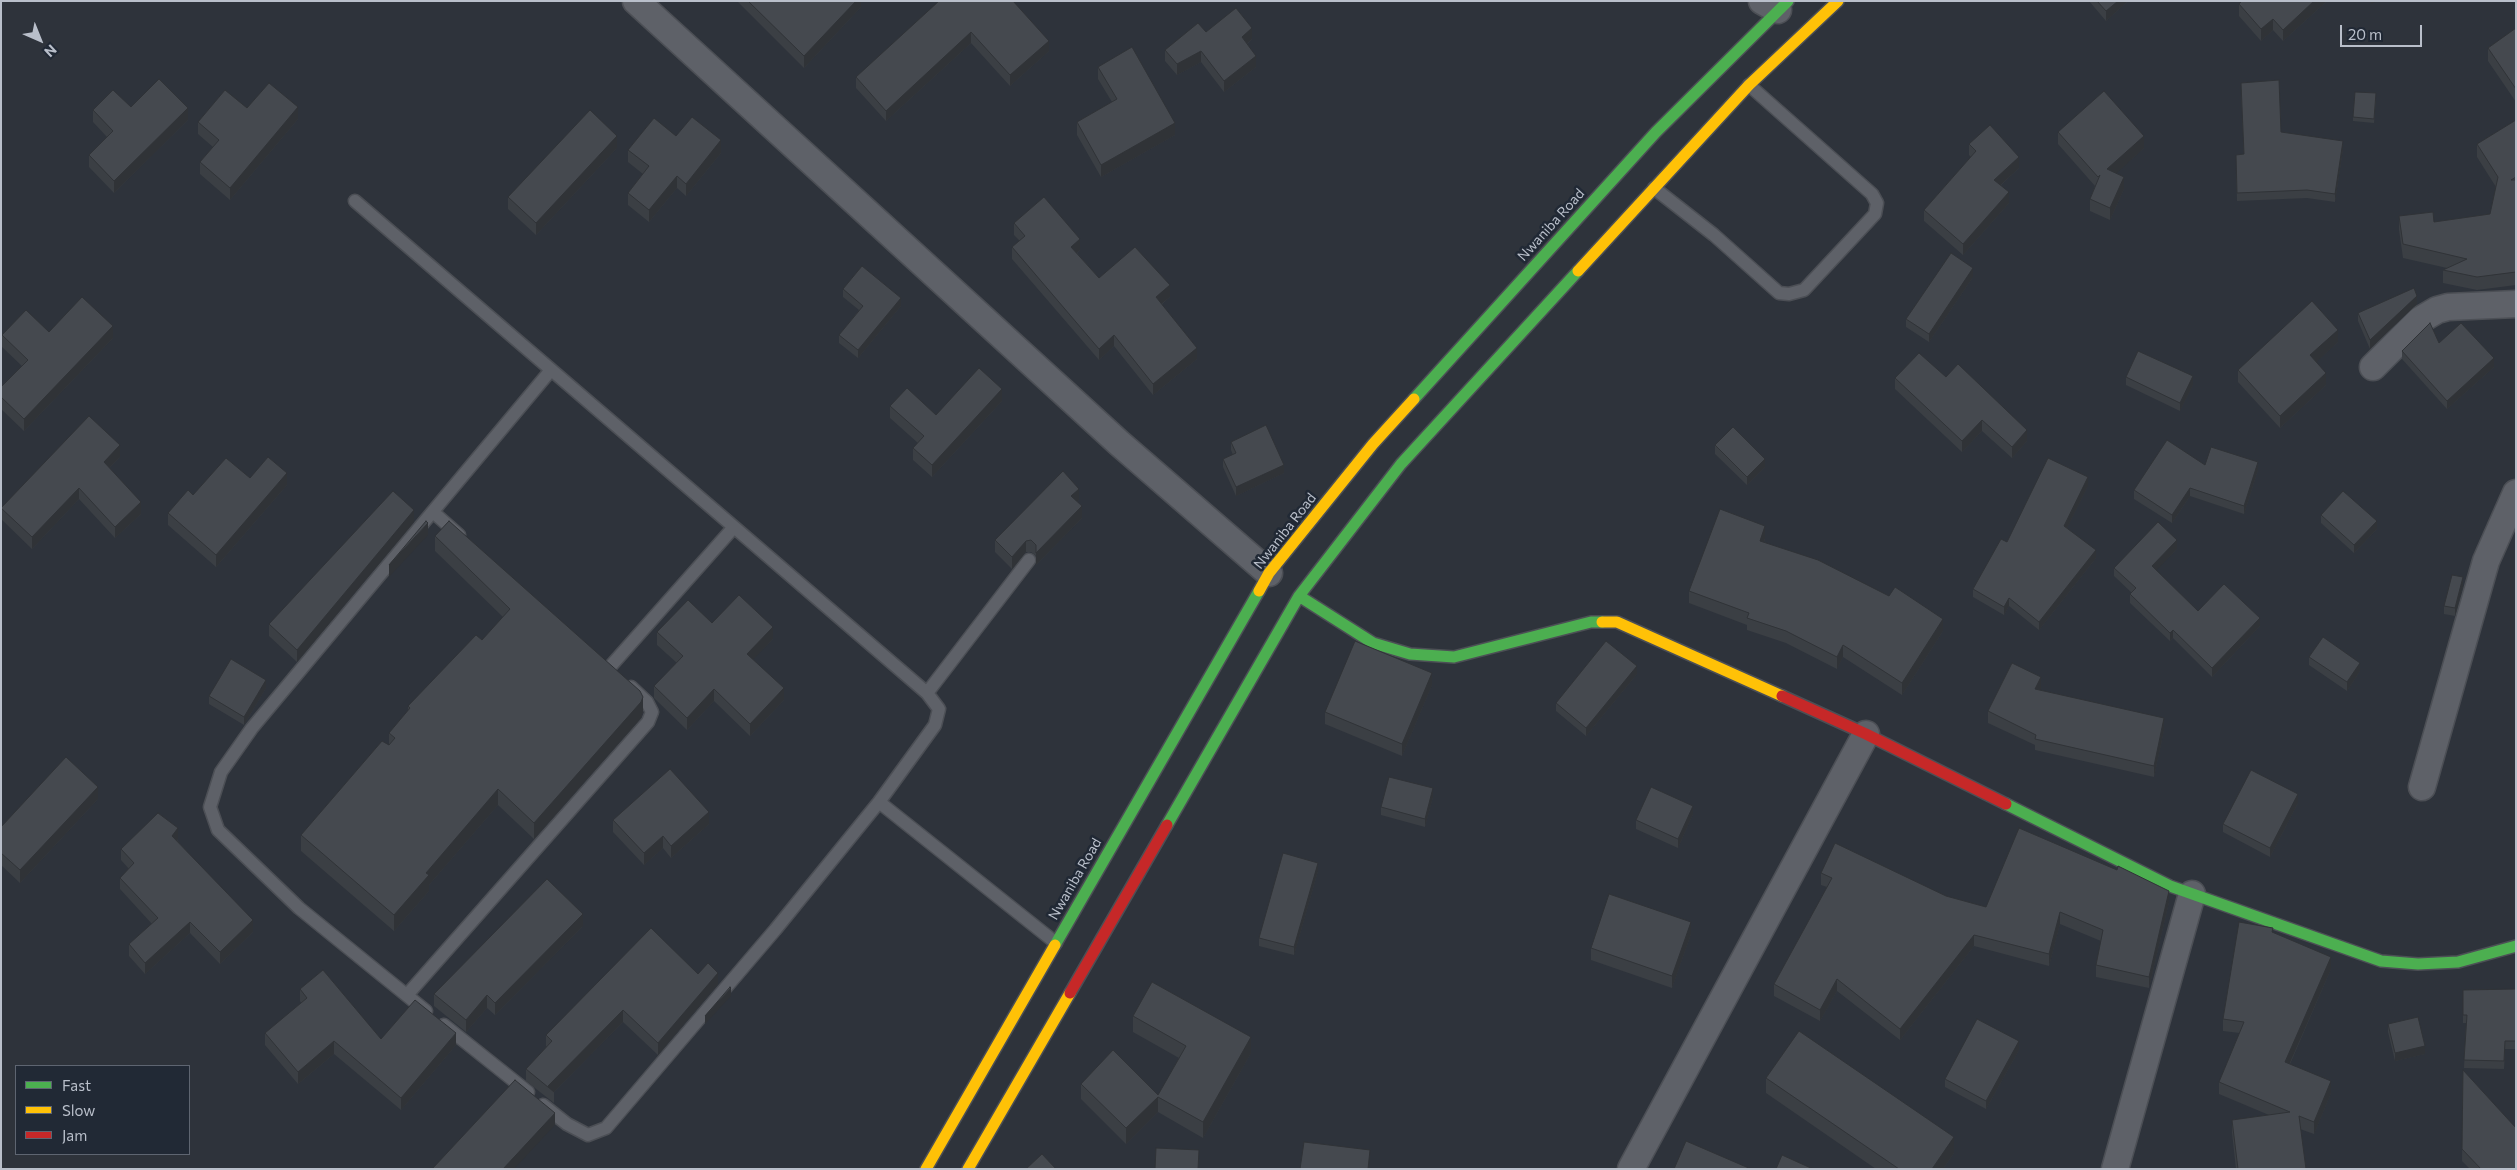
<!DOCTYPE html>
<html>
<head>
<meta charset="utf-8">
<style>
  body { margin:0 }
  #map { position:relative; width:2517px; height:1170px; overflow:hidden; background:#2e333b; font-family:Commissioner,sans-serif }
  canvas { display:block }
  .frame { position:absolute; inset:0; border:2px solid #b9bfca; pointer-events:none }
  .legend { position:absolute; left:15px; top:1065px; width:175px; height:90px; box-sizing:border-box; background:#212935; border:1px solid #5e6571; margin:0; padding:6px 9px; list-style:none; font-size:15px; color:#b9bfca }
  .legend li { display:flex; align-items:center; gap:10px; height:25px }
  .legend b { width:25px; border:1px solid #5e6571 }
  .north { position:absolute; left:15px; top:15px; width:50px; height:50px; -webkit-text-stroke:4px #212935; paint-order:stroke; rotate:136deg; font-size:14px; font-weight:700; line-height:20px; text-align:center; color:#b9bfca }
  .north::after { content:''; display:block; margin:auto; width:18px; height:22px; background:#b9bfca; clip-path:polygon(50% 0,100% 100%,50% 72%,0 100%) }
  .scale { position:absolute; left:2340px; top:25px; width:82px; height:22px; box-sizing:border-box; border:2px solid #b9bfca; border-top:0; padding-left:6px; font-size:15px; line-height:18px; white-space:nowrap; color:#b9bfca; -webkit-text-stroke:4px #212935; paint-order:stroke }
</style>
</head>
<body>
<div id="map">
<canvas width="2517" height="1170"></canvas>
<div class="frame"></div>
<ul class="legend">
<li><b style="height:6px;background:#4caf50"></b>Fast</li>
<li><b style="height:6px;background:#ffc107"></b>Slow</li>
<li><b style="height:6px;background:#c62828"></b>Jam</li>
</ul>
<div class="north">N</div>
<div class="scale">20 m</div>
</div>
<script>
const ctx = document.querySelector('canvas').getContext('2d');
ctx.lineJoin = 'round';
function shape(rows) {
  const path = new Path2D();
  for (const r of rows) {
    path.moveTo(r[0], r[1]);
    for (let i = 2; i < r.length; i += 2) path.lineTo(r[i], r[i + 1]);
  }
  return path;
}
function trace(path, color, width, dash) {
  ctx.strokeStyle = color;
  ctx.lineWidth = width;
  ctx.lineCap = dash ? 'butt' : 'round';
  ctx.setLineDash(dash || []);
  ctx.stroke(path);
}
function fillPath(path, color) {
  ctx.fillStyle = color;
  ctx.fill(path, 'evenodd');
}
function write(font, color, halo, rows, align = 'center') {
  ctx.font = font + ' Commissioner,sans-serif';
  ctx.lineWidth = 5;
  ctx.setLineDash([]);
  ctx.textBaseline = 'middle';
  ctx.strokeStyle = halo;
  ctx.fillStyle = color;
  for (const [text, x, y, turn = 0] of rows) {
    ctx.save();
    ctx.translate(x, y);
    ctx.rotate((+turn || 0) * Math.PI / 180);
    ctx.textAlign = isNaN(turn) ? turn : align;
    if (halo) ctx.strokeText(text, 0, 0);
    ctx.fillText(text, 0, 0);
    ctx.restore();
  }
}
const lane = shape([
  [1654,188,1714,235,1779,293,1789,294,1804,290,1875,214,1877,203,1872,194,1749,85],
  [355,201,927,693,1029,560],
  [433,512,459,535],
  [609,668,734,527],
  [879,802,1056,943],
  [407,995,648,722,652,712,647,702,631,687],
  [426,1011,299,908,218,830,210,807,221,772,252,728,551,370],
  [444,1025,528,1092],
  [543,1105,567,1124,588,1135,606,1128,775,930,879,802,935,725,939,709,927,693]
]);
const street = shape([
  [636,1,1119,443,1269,573],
  [1762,1,1778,10],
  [2373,367,2420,320,2437,310,2448,307,2516,304],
  [2422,787,2486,561,2516,493],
  [1631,1169,1866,734],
  [2115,1169,2192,894]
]);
const fast = shape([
  [1414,399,1656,132,1788,1],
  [1299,596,1373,643,1410,654,1454,657,1591,622,1602,622],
  [2006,804,2170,886,2381,961,2418,964,2458,962,2516,946],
  [1167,825,1299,596,1401,464,1578,271],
  [1055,945,1259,591]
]);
const slow = shape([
  [1578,271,1749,85,1838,1],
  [1259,591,1269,573,1373,444,1414,399],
  [1602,622,1617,622,1782,696],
  [926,1169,1055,945],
  [968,1169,1070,993]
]);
const jam = shape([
  [1782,696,1866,734,2006,804],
  [1070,993,1167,825]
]);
trace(lane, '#4c4f55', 15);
trace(street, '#4c4f55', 29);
trace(fast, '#4c4f55', 14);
trace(slow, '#4c4f55', 14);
trace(jam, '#4c4f55', 14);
trace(lane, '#5e6168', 12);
trace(street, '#5e6168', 26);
trace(fast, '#4caf50', 11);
trace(slow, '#ffc107', 11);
trace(jam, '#c62828', 11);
fillPath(shape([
  [737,1,861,1,861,7,804,68],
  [939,1,1049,51,1010,86,971,43,886,121,856,88,856,77],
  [2089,1,2128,1,2106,21],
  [2242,1,2327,1,2283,41,2273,30,2261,41,2239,16,2239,4],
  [2516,28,2516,102,2488,61,2488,48],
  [1206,32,1252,39,1247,44,1256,67,1224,92,1201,62,1177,75,1165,61,1165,50],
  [1098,67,1175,135,1101,177,1077,135,1077,122,1112,102,1098,79],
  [2241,91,2281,132,2343,149,2335,202,2307,198,2237,201,2236,155,2244,155],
  [2376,98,2374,123,2353,121,2353,117],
  [131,107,188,120,114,193,89,167,89,155,107,137,93,122,93,110],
  [247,108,298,119,230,200,200,174,200,162,213,147,198,134,198,122],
  [2516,120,2516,285,2477,290,2443,283,2443,270,2447,268,2403,258,2399,230,2399,216,2434,222,2490,214,2496,187,2477,157,2477,144],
  [2058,132,2144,148,2116,173,2124,189,2110,220,2090,211,2090,199,2095,186,2058,144],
  [676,136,721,153,686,196,677,188,649,222,628,205,628,193,643,174,628,162,628,150],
  [1969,144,2019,168,2001,185,2009,203,1963,255,1924,221,1924,210,1971,157,1969,155],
  [617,148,536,235,508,209,508,197],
  [1014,223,1080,250,1077,253,1099,278,1170,297,1162,304,1197,359,1153,395,1114,346,1099,360,1012,259,1012,247,1020,241,1014,235],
  [1973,277,1929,342,1906,327,1906,319],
  [843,289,901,306,858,358,839,343,839,335,859,310,843,297],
  [2417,304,2370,349,2358,321,2358,313],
  [49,332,113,338,24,431,1,409,1,387,22,366,2,347,2,335],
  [2338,342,2316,362,2326,385,2280,428,2238,382,2238,370],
  [2439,343,2494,367,2447,409,2402,359,2402,351],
  [1946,377,2027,441,2012,458,1982,431,1962,452,1895,389,1895,378],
  [2126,377,2193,385,2180,411,2126,385],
  [1002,401,932,477,913,460,913,448,918,443,890,418,890,406,936,415],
  [1231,442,1284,473,1236,496,1223,467,1223,459,1233,455,1231,450],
  [1715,445,1765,467,1747,485,1715,454],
  [120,457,109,468,141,514,115,538,79,499,32,549,1,519,1,508],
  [2205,465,2258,470,2244,514,2190,496,2172,523,2134,499,2134,490],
  [250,478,287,485,216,567,168,525,168,513,193,495],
  [2088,486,2067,528,2096,558,2039,630,2009,606,2004,615,1973,597,1973,589,2007,542],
  [1079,500,1077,502,1082,518,1036,565,1036,556,1031,552,1026,552,1012,569,995,552,995,540],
  [2321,515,2377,529,2354,553,2321,523],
  [414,522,297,662,269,636,269,624],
  [435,536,643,712,641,718,534,839,498,805,429,885,429,891,394,931,301,851,301,835,389,745,389,733,408,711,408,706,482,640,503,617,435,551],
  [1765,538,1764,542,1943,631,1902,695,1843,657,1837,669,1786,643,1747,630,1747,625,1689,603,1689,591],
  [2177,549,2156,570,2198,611,2260,626,2212,677,2173,638,2170,641,2130,603,2130,594,2132,593,2114,576,2114,568],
  [2463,586,2455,616,2444,614,2444,606],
  [712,623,773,639,753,659,784,700,750,736,714,701,687,730,654,698,654,686,677,663,657,645,657,632],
  [2309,657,2360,671,2347,691,2309,665],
  [1637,674,1586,736,1556,711,1556,703],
  [1432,685,1402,756,1325,724,1325,712],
  [266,688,244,725,209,704,209,696],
  [2041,689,2040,690,2164,730,2154,777,2035,750,2035,745,1988,723,1988,711],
  [1433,797,1425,827,1381,815,1381,807],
  [98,799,20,883,1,865,1,827],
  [2298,803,2270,857,2223,832,2223,824],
  [1693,814,1678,848,1636,829,1636,820],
  [613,820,709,824,671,858,663,848,644,865,613,832],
  [178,839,177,840,253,932,220,964,190,933,145,974,129,956,129,944,152,924,120,889,120,878,129,869,121,860,121,849],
  [1318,871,1294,955,1259,946,1259,938],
  [1821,873,1946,896,1986,907,2169,902,2149,988,2096,977,2096,965,2101,941,2060,924,2049,966,1974,946,1900,1040,1837,991,1820,1021,1774,996,1774,984,1827,887,1821,885],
  [583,926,495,1015,487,1008,466,1032,434,1006,434,994],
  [2273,933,2331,969,2290,1064,2331,1093,2314,1134,2300,1129,2306,1169,2236,1169,2232,1133,2232,1120,2269,1115,2219,1094,2219,1082,2240,1033,2223,1031,2223,1019],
  [1691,934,1672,988,1591,960,1591,948],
  [698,974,718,984,658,1055,623,1022,554,1092,554,1103,526,1081,526,1069,547,1047,546,1046,546,1035],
  [300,989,381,1039,456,1045,401,1110,334,1054,298,1084,265,1045,265,1033,301,1003,300,1001],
  [2516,989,2516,1049,2505,1049,2504,1069,2464,1068,2466,1023,2463,1023,2463,990],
  [1133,1016,1251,1053,1203,1138,1158,1112,1126,1144,1081,1099,1081,1084,1158,1095,1179,1058,1133,1032],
  [2388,1024,2425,1054,2395,1061,2388,1032],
  [2019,1050,1986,1109,1945,1087,1945,1079],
  [2463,1070,2516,1169,2470,1169,2462,1161],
  [1766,1078,1954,1153,1943,1169,1876,1169,1766,1093]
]), '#3b3f44');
fillPath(shape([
  [856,1,861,1,861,7,804,68,804,56],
  [2118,1,2128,1,2106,21,2106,11],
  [2314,1,2327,1,2283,41,2283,30],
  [2371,1,2377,1,2371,4],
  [2273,19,2273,30,2261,41,2261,29],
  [1252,28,1252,39,1242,48,1242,37],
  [971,32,971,43,886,121,886,111],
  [1049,41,1049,51,1010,86,1010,75],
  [1201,51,1201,62,1177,75,1177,64],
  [1256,56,1256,67,1224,92,1224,81],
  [298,107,298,119,230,200,230,188],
  [188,108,188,120,114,193,114,181],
  [1175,123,1175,135,1101,177,1101,165],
  [617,136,617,148,536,235,536,223],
  [2144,136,2144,148,2107,182,2107,169],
  [721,140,721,153,686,196,686,184],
  [2343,141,2343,149,2335,202,2335,194],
  [2019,157,2019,168,1994,191,1994,180],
  [677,176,677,188,649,222,649,210],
  [2124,177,2124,189,2110,220,2110,208],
  [2009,192,2009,203,1963,255,1963,244],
  [1080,239,1080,250,1071,258,1071,247],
  [1973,268,1973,277,1929,342,1929,334],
  [1170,285,1170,297,1156,308,1156,297],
  [2417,296,2417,304,2370,349,2370,340],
  [901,298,901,306,858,358,858,350],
  [113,326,113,338,24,431,24,419],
  [2338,330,2338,342,2310,368,2310,355],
  [1114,335,1114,346,1099,360,1099,349],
  [1197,348,1197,359,1153,395,1153,384],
  [2494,358,2494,367,2447,409,2447,401],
  [2326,373,2326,385,2280,428,2280,416],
  [2193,376,2193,385,2180,411,2180,403],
  [1002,389,1002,401,932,477,932,465],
  [1982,420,1982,431,1962,452,1962,441],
  [2027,430,2027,441,2012,458,2012,447],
  [120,445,120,457,104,473,104,462],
  [1765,459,1765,467,1747,485,1747,477],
  [2258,462,2258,470,2244,514,2244,506],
  [1284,465,1284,473,1236,496,1236,487],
  [287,473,287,485,216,567,216,555],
  [2088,477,2088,486,2064,534,2064,526],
  [79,488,79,499,32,549,32,537],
  [2190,488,2190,496,2172,523,2172,515],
  [1079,489,1079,500,1071,507,1071,496],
  [141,502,141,514,115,538,115,527],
  [1082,506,1082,518,1036,565,1036,553],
  [414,510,414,522,297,662,297,650],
  [2377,521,2377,529,2354,553,2354,545],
  [428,523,428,535,389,577,389,565],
  [1765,526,1765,538,1760,553,1760,541],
  [2177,540,2177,549,2152,575,2152,566],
  [1026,541,1026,552,1012,569,1012,557],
  [2096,550,2096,558,2039,630,2039,622],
  [2463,577,2463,586,2455,616,2455,608],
  [2009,598,2009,606,2004,615,2004,607],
  [2260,618,2260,626,2212,677,2212,668],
  [1943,619,1943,631,1902,695,1902,683],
  [773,627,773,639,747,666,747,654],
  [2173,630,2173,638,2170,641,2170,633],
  [1843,645,1843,657,1837,669,1837,657],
  [2360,663,2360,671,2347,691,2347,682],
  [1637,666,1637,674,1586,736,1586,728],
  [1432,673,1432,685,1402,756,1402,744],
  [2041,677,2041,689,2035,700,2035,689],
  [266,680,266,688,244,725,244,717],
  [784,688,784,700,750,736,750,724],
  [714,689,714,701,687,730,687,718],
  [643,697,643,712,641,718,534,839,534,823],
  [2164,718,2164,730,2154,777,2154,766],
  [98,787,98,799,20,883,20,870],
  [1433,788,1433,797,1425,827,1425,819],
  [498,789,498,805,429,885,429,891,394,931,394,915,426,873],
  [2298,794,2298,803,2270,857,2270,848],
  [1693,806,1693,814,1678,848,1678,839],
  [709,812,709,824,671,858,671,846],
  [178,828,178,839,172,847,172,836],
  [663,836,663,848,644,865,644,853],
  [1318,863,1318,871,1294,955,1294,947],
  [2169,891,2169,902,2149,988,2149,977],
  [2060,912,2060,924,2049,966,2049,954],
  [583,914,583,926,495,1015,495,1003],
  [253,920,253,932,220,964,220,952],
  [190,922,190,933,145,974,145,963],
  [1691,922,1691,934,1672,988,1672,976],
  [1974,935,1974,946,1900,1040,1900,1029],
  [2331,957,2331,969,2285,1074,2285,1062],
  [718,973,718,984,658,1055,658,1043],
  [1837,979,1837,991,1820,1021,1820,1010],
  [731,988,731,996,705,1024,705,1016],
  [487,995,487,1008,466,1032,466,1020],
  [623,1010,623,1022,554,1092,548,1086],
  [456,1033,456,1045,401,1110,401,1098],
  [1251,1037,1251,1053,1203,1138,1203,1122],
  [334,1041,334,1054,298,1084,298,1072],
  [2019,1041,2019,1050,1986,1109,1986,1101],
  [2425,1046,2425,1054,2395,1061,2395,1053],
  [2331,1081,2331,1093,2314,1134,2314,1122],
  [1158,1097,1158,1112,1126,1144,1126,1128],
  [555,1113,555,1125,514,1169,503,1169],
  [1954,1137,1954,1153,1943,1169,1932,1169],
  [1370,1150,1369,1169,1368,1169]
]), '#303337');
const building = shape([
  [748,1,856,1,804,56,748,1],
  [939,1,1013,1,1049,41,1010,75,971,32,886,111,856,77,939,1],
  [2097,1,2118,1,2106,11,2097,1],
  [2242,1,2314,1,2283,30,2273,19,2261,29,2239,4,2242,1],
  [1236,8,1252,28,1242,37,1256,56,1224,81,1201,51,1177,64,1165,50,1198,23,1206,32,1236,8],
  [2516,28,2516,89,2488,48,2516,28],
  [1132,47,1175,123,1101,165,1077,122,1117,99,1098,67,1132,47],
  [159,79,188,108,114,181,89,155,113,131,93,110,113,90,131,107,159,79],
  [2279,80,2281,132,2343,141,2335,194,2307,190,2237,193,2236,155,2244,154,2241,83,2279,80],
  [269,83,298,107,230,188,200,162,219,140,198,122,225,90,247,108,269,83],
  [2104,91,2144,136,2107,169,2124,177,2110,208,2090,199,2100,175,2098,177,2058,132,2104,91],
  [2355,92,2376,93,2374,119,2353,117,2355,92],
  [590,110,617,136,536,223,508,197,590,110],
  [692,117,721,140,686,184,677,176,649,210,628,193,649,166,628,150,654,118,676,136,692,117],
  [2516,120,2516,177,2511,180,2516,180,2516,272,2477,277,2443,270,2467,259,2403,244,2399,216,2433,212,2434,222,2490,214,2498,177,2477,144,2516,120],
  [1990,125,2019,157,1994,180,2009,192,1963,244,1924,210,1976,151,1969,144,1990,125],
  [1044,197,1080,239,1071,247,1099,278,1135,247,1170,285,1156,297,1197,348,1153,384,1114,335,1099,349,1012,247,1025,236,1014,223,1044,197],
  [1951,253,1973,268,1929,334,1906,319,1951,253],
  [862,266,901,298,858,350,839,335,863,306,843,289,862,266],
  [2414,288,2417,296,2370,340,2358,313,2414,288],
  [82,297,113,326,24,419,1,397,1,387,28,360,2,335,26,310,49,332,82,297],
  [2312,301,2338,330,2310,355,2326,373,2280,416,2238,370,2312,301],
  [2430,323,2439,343,2461,323,2494,358,2447,401,2402,351,2430,323],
  [2138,351,2193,376,2180,403,2126,377,2138,351],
  [1919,353,1946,377,1958,364,2027,430,2012,447,1982,420,1962,441,1895,378,1919,353],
  [979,368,1002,389,932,465,913,448,924,436,890,406,907,388,936,415,979,368],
  [89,416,120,445,104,462,141,502,115,527,79,488,32,537,1,508,89,416],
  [1266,425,1284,465,1236,487,1223,459,1236,453,1231,442,1266,425],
  [1733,427,1765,459,1747,477,1715,445,1733,427],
  [2167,440,2205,465,2211,447,2258,462,2244,506,2190,488,2172,515,2134,490,2167,440],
  [268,457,287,473,216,555,168,513,188,490,193,495,226,458,250,478,268,457],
  [2048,458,2088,477,2064,526,2096,550,2039,622,2009,598,2004,607,1973,589,2001,539,2007,542,2048,458],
  [1063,471,1079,489,1071,496,1082,506,1036,553,1036,545,1031,540,1026,541,1012,557,995,540,1063,471],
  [393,491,414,510,297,650,269,624,393,491],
  [2343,491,2377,521,2354,545,2321,515,2343,491],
  [1720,509,1765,526,1760,541,1818,560,1889,596,1895,587,1943,619,1902,683,1843,645,1837,657,1786,631,1747,618,1749,613,1689,591,1720,509],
  [426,521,428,523,389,565,426,521],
  [449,521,640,691,643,697,641,702,534,823,498,789,426,873,429,875,394,915,301,835,382,741,389,745,395,738,389,733,410,708,408,706,476,635,482,640,510,609,435,536,449,521],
  [2158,522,2177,540,2152,566,2198,611,2224,584,2260,618,2212,668,2173,630,2170,633,2130,594,2136,588,2114,568,2158,522],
  [2452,575,2463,577,2455,608,2444,606,2452,575],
  [739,595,773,627,747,654,784,688,750,724,714,689,687,718,654,686,683,656,657,632,688,600,712,623,739,595],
  [2323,637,2360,663,2347,682,2309,657,2323,637],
  [1355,641,1432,673,1402,744,1325,712,1355,641],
  [1606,641,1637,666,1586,728,1556,703,1606,641],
  [231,659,266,680,244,717,209,696,231,659],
  [2012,663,2041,677,2035,689,2164,718,2154,766,2035,739,2036,735,1988,711,2012,663],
  [66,757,98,787,20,870,1,853,1,827,66,757],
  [670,769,709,812,671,846,663,836,644,853,613,820,670,769],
  [2251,770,2298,794,2270,848,2223,824,2251,770],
  [1389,777,1433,788,1425,819,1381,807,1389,777],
  [1651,787,1693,806,1678,839,1636,820,1651,787],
  [158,813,178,828,172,836,253,920,220,952,190,922,145,963,129,944,158,918,120,878,134,863,121,849,158,813],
  [2019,828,2117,870,2118,866,2169,891,2149,977,2096,965,2103,930,2060,912,2049,954,1974,935,1900,1029,1837,979,1820,1010,1774,984,1832,878,1821,873,1835,843,1946,896,1986,907,2019,828],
  [1283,853,1318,863,1294,947,1259,938,1283,853],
  [547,879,583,914,495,1003,487,995,466,1020,434,994,547,879],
  [1609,894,1691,922,1672,976,1591,948,1609,894],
  [2239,922,2273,928,2272,932,2331,957,2285,1062,2331,1081,2314,1122,2299,1116,2306,1169,2238,1169,2232,1120,2290,1112,2219,1082,2244,1022,2223,1019,2239,922],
  [651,928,698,974,708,963,718,973,658,1043,623,1010,548,1086,554,1092,526,1069,552,1041,546,1035,651,928],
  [323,970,381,1039,415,1000,456,1033,401,1098,334,1041,298,1072,265,1033,307,998,300,989,323,970],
  [1152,982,1251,1037,1203,1122,1158,1097,1126,1128,1081,1084,1113,1050,1158,1095,1186,1046,1133,1016,1152,982],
  [730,987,731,988,705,1016,730,987],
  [2516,989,2516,1041,2505,1041,2504,1061,2464,1060,2467,1015,2463,1015,2463,990,2516,989],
  [2418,1017,2425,1046,2395,1053,2388,1024,2418,1017],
  [1977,1019,2019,1041,1986,1101,1945,1079,1977,1019],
  [1799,1031,1954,1137,1932,1169,1899,1169,1766,1078,1799,1031],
  [2463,1070,2516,1128,2516,1167,2514,1169,2481,1169,2462,1149,2463,1070],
  [515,1080,555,1113,503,1169,434,1169,433,1168,515,1080],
  [1686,1141,1751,1169,1674,1169,1686,1141],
  [1304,1142,1370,1150,1368,1169,1300,1169,1304,1142],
  [1156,1148,1199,1150,1198,1169,1155,1169,1156,1148],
  [1042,1154,1056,1169,1026,1169,1042,1154],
  [1782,1155,1813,1169,1776,1169,1782,1155]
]);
fillPath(building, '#45494f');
trace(building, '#303337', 1);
write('14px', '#b9bfca', '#212935', [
  ["Nwaniba Road",1551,225,-48],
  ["Nwaniba Road",1285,531,-52],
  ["Nwaniba Road",1075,879,-60]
]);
</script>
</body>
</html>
